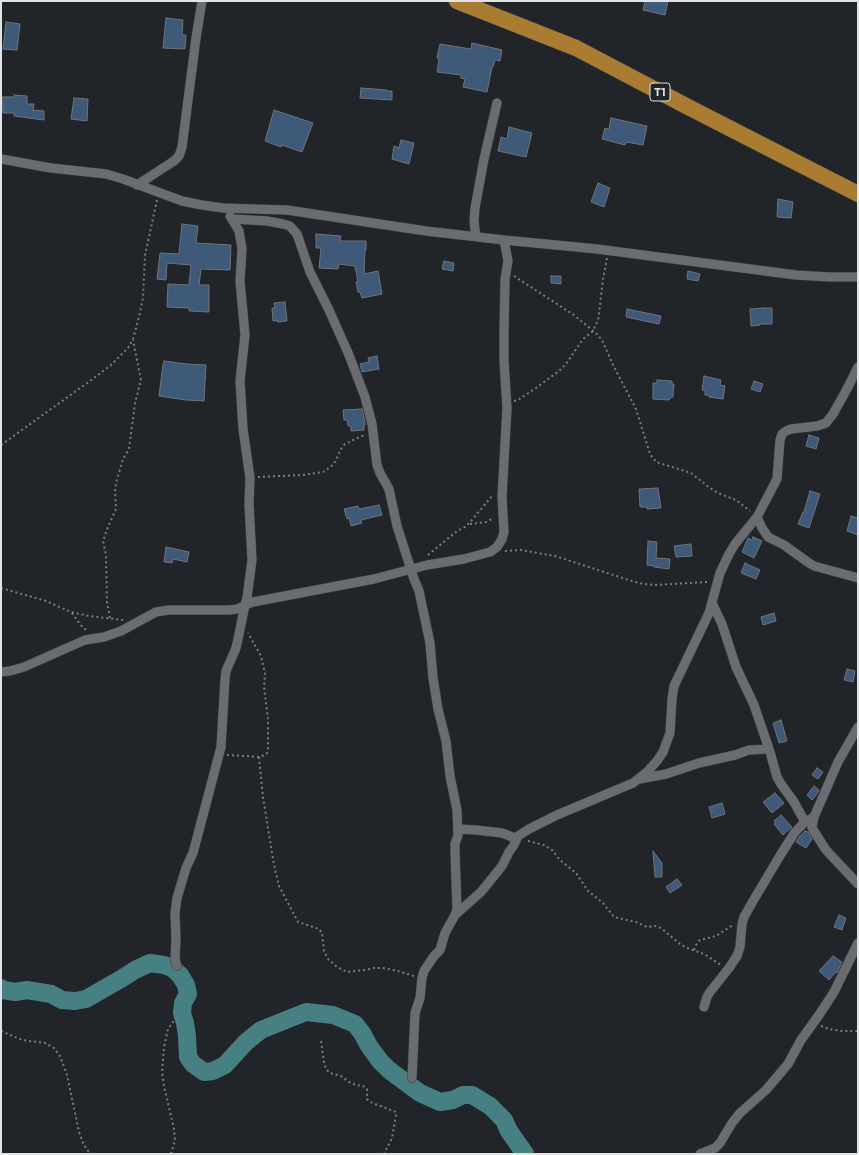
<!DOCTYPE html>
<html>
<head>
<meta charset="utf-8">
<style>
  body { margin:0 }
  #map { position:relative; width:859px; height:1155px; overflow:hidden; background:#212529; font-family:"Exo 2",sans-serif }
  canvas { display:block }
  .frame { position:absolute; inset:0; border:2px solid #e1e4e6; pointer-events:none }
</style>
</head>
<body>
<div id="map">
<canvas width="859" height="1155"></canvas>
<div class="frame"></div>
</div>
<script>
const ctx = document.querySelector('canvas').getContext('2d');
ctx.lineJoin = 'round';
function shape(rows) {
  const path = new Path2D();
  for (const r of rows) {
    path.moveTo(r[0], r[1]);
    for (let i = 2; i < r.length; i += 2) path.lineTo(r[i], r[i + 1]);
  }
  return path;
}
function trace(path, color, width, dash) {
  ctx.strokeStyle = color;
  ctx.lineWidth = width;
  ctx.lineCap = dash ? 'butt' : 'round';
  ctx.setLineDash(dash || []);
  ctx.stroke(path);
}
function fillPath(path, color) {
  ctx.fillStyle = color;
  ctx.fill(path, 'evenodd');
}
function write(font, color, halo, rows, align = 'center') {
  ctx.font = font + ' "Exo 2",sans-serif';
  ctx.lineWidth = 4;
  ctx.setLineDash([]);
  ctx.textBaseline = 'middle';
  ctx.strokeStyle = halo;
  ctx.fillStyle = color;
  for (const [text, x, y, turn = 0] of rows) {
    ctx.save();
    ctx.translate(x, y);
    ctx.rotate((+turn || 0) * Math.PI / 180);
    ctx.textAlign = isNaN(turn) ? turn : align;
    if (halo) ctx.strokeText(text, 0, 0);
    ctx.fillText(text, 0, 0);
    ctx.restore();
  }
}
trace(shape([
  [1,988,3,990,15,992,27,990,51,994,62,1000,75,1001,86,999,121,979,135,970,150,963,164,965,172,968,180,975,186,985,188,994,183,1003,182,1013,185,1023,187,1036,188,1057,193,1064,204,1072,213,1071,225,1065,246,1042,261,1030,306,1012,333,1015,355,1024,362,1033,369,1046,380,1061,389,1070,420,1093,440,1102,453,1100,463,1095,472,1095,490,1106,504,1120,509,1131,525,1154]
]), '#478082', 18);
const building = shape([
  [645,1,668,1,665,15,643,10,645,1],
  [166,18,183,20,182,35,186,35,185,49,163,48,166,18],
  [6,22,20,24,17,50,3,49,6,22],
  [472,43,502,50,500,61,495,60,493,67,492,67,487,92,463,87,465,79,461,78,461,75,437,72,439,59,437,58,440,44,471,49,472,43],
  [361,88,387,90,387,91,392,91,392,100,360,98,361,88],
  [14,95,27,96,27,104,34,104,33,110,44,111,44,120,14,116,14,113,3,113,2,97,14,97,14,95],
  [74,98,88,99,87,121,71,119,74,98],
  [274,110,313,123,302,152,282,145,281,147,265,141,274,110],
  [611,118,647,126,643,145,626,142,625,145,602,139,605,128,609,129,611,118],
  [509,127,532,133,526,157,498,151,501,137,507,139,509,127],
  [401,140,414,143,409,164,392,159,394,146,399,148,401,140],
  [598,183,610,188,604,207,591,202,598,183],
  [778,199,793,202,791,218,777,217,778,199],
  [182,224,198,226,196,243,231,245,230,270,201,269,199,285,209,285,209,312,189,311,189,308,167,307,168,284,189,285,191,265,167,263,166,280,157,279,160,253,179,254,182,224],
  [316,234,341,236,340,241,366,241,366,250,365,250,364,274,378,271,382,294,362,298,360,292,358,292,356,282,358,282,355,266,339,264,338,269,319,268,321,248,316,248,316,234],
  [444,261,454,263,453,271,442,269,444,261],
  [688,271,700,274,698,281,687,279,688,271],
  [551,276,561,276,561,284,551,283,551,276],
  [285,302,287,321,277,322,277,320,273,321,272,308,275,308,274,303,285,302],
  [764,308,772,308,772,324,760,324,760,325,751,326,750,309,764,308],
  [627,309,661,316,659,324,626,317,627,309],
  [377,356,379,369,362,372,360,364,369,362,368,358,377,356],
  [164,361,187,364,206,365,204,401,186,400,159,396,163,364,164,364,164,361],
  [704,376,721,380,720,385,725,386,723,399,709,397,709,395,705,395,705,391,702,390,704,376],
  [657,380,672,381,672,384,674,384,673,397,671,397,669,400,653,399,653,383,657,383,657,380],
  [754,381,763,384,760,392,751,389,754,381],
  [362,409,365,422,365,425,364,425,364,430,351,431,351,426,348,426,347,420,344,420,343,410,362,409],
  [809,435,819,438,816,449,806,446,809,435],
  [658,488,661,508,647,509,647,507,640,507,639,489,658,488],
  [810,491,820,494,809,528,798,524,803,512,804,512,810,491],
  [379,505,382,515,361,520,362,523,351,526,349,518,347,519,344,509,358,506,359,509,379,505],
  [851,516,858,518,858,535,847,531,851,516],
  [753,537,762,541,754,558,742,552,748,538,752,540,753,537],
  [648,541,657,542,656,558,670,559,669,569,654,567,654,566,647,565,648,541],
  [691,544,692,556,676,557,674,546,691,544],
  [166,547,189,552,187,562,173,559,172,563,164,562,166,547],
  [745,563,760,570,756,579,741,573,745,563],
  [774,613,776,621,763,625,761,617,774,613],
  [847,669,855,671,853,682,844,680,847,669],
  [781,720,787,741,779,743,773,723,781,720],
  [817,768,823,772,818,779,812,775,817,768],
  [814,786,819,790,817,794,812,800,807,795,814,786],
  [775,793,784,803,772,813,763,802,775,793],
  [722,803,725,814,712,818,709,807,722,803],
  [781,815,792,827,783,835,774,824,776,822,774,821,781,815],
  [805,831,808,832,812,839,806,848,796,842,800,836,805,831],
  [653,851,662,863,662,877,655,877,653,851],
  [677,879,682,885,670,893,666,887,677,879],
  [839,915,846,918,842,930,834,927,839,915],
  [833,956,842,962,837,973,836,972,829,980,819,971,833,956]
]);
fillPath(building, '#3e5a78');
trace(building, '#707479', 1);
const street = shape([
  [1,159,51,168,106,174,123,179,182,201,202,205,223,208,287,210,426,231,504,240,597,249,796,275,830,277,858,277],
  [137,185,174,161,179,156,182,147,196,38,202,1],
  [233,219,267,221,283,224,290,226,297,234,310,272,329,310,349,355,365,397,372,424,377,465,380,473,389,489,397,526,414,579,419,591,430,643,433,678,438,709,446,741,450,776,457,810,458,835,455,844,455,852,457,909,455,915,445,933,440,950,434,956,424,971,422,978,420,998,415,1013,412,1078],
  [476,237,474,221,475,208,484,159,497,103],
  [757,517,762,528,768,537,784,545,809,563,814,566,858,578],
  [712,603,722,624,736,667,754,705,770,752,777,777,781,784,794,802,805,822],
  [1,672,10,671,24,667,85,640,104,637,121,631,156,612,169,610,229,610,237,609,253,602,374,579,427,565,464,559,490,552,497,547,502,539,504,532,502,497,507,408,504,361,504,333,505,279,508,261,504,240],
  [858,727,838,762,814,817,812,828,826,850,858,884],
  [639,779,666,774,699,763,735,755,749,750,769,749],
  [458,829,476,830,502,833,515,838,529,829,557,815,633,783,647,772,657,761,663,752,670,733,672,699,674,686,709,613,720,573,729,554,735,544,757,517,777,479,780,440,782,434,786,431,791,429,817,426,826,423,833,414,847,389,858,367],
  [455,915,481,892,502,866,509,852,514,845,518,836],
  [177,966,175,959,176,939,175,913,177,898,186,868,193,853,221,747,225,679,226,671,236,648,238,639,245,605,247,598,252,560,249,504,250,478,243,429,240,381,245,335,240,281,242,249,239,231,230,216],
  [704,1007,707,997,710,992,729,968,737,956,740,947,742,924,744,917,753,901,781,854,795,832,805,822,814,817],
  [700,1154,715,1148,720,1143,732,1123,740,1113,766,1090,788,1064,801,1040,819,1015,834,992,858,943]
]);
const highway = shape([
  [457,1,576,48,692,109,858,194]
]);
trace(street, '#3e4145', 10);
trace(highway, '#3e4145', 17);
trace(shape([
  [514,276,574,315,598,335,603,342,613,365,636,409,650,454,656,462,691,473,710,488,718,493,736,500,750,511],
  [514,401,518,400,536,388,559,371,566,364,583,339,593,331,598,320,599,314,603,279,607,258],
  [1,445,90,381,111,365,128,348,133,339,139,317,143,298,145,255,157,200],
  [258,477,303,475,323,472,333,465,336,460,342,447,345,444,364,435],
  [470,524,486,522,494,518],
  [505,551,521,550,555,556,635,582,644,584,655,585,708,582],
  [428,555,457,531,465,527,471,521,492,496],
  [1,588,46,601,71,612,89,616,123,620],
  [72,613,83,628,87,630],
  [110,618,107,602,106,555,103,541,108,527,116,509,115,492,116,483,123,459,129,449,135,403,141,380,133,340],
  [227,755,259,757,265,755,267,753,268,749,268,719,264,687,265,673,261,656,248,633],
  [259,757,263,797,274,865,279,886,298,922,319,929,322,933,324,951,328,959,337,967,347,972,365,970,374,968,383,968,398,971,414,976],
  [528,841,544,845,552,850,560,860,576,873,588,891,603,903,614,917,636,922,647,927,655,926,661,928,680,944,687,948,704,954,721,965],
  [694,950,697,943,700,940,716,936,733,925],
  [821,1026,829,1029,842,1031,858,1031],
  [1,1031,22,1040,45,1043,54,1048,60,1056,67,1075,79,1132,83,1143,87,1150,92,1154],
  [321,1041,324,1062,326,1069,330,1073,341,1076,349,1082,356,1085,363,1086,367,1089,367,1099,370,1102,396,1112,396,1115,392,1138,384,1154],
  [171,1154,175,1140,174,1129,164,1086,162,1072,164,1047,168,1029,173,1022,179,1016]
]), '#7c7f82', 2, [2, 3]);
trace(street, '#696d72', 9);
trace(highway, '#aa7c32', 16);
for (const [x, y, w] of [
  [660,92,20]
]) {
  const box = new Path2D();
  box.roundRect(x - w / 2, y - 9, w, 18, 3);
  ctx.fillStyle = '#212529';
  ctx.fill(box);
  trace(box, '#e1e4e6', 1);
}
write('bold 11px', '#e1e4e6', null, [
  ["T1",660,92]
]);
</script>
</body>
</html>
